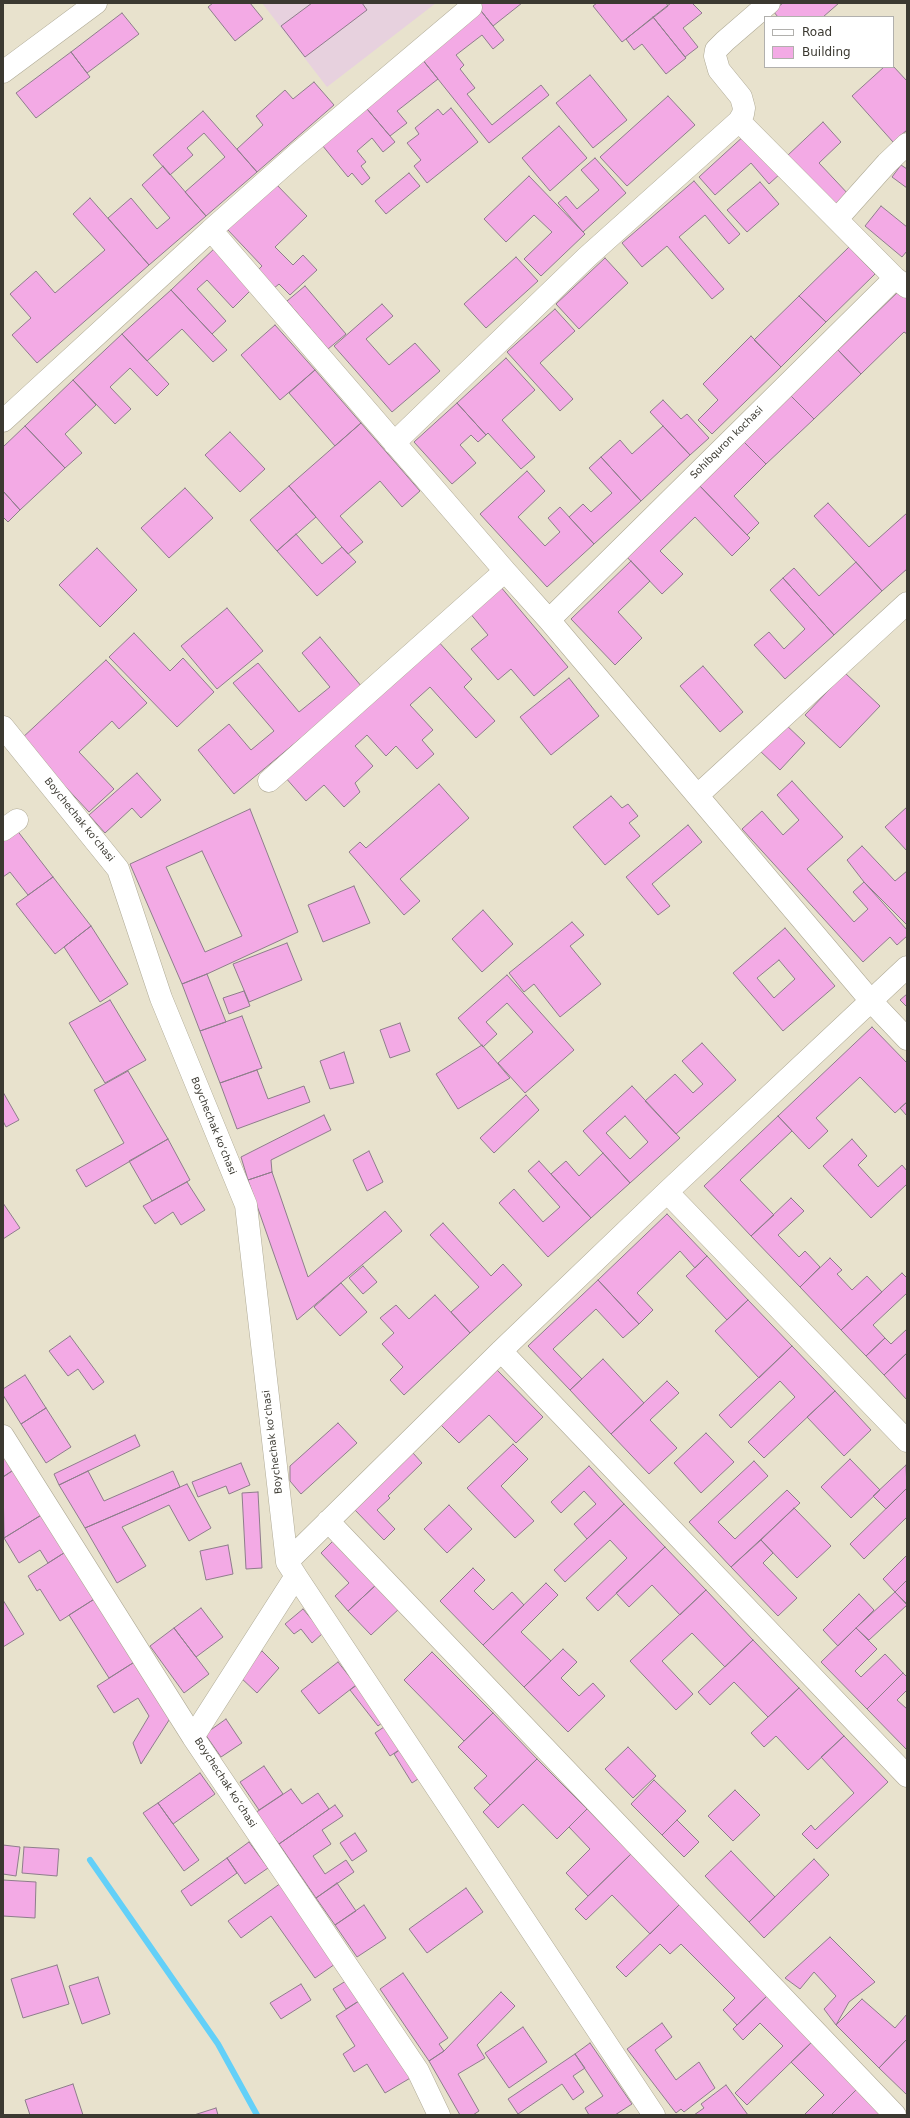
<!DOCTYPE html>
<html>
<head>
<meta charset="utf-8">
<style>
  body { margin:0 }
  #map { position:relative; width:910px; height:2118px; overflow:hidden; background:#e8e2cd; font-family:"DejaVu Sans",sans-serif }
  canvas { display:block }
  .frame { position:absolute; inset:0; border:4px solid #3b3931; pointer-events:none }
  .legend { position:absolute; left:764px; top:16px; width:130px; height:52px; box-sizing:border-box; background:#fff; border:1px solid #b1b0ad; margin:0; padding:5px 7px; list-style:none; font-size:12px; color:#3b3931 }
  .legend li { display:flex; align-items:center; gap:8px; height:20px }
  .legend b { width:20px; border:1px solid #b1b0ad }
</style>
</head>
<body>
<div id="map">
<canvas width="910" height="2118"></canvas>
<div class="frame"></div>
<ul class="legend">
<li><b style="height:5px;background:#fff"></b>Road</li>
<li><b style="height:11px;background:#f3aae5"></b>Building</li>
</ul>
</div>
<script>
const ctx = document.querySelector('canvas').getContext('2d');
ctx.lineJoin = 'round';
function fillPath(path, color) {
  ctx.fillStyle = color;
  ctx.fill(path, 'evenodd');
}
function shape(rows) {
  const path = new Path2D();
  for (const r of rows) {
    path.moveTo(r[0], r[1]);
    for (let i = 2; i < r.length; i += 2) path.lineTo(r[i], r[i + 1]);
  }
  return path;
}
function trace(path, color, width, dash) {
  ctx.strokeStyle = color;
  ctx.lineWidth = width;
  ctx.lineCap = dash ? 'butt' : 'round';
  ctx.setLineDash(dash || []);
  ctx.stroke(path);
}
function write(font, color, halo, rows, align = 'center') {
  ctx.font = font + ' "DejaVu Sans",sans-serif';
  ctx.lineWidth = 3.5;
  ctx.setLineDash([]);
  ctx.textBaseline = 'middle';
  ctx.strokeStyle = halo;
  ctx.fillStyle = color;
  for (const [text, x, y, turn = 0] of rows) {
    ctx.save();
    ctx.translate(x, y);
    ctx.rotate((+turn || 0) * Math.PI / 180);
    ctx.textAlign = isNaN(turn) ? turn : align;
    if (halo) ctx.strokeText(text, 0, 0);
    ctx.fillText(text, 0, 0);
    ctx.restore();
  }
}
fillPath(shape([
  [262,3,436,3,327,87]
]), '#e7d1de');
trace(shape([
  [90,1860,218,2044,257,2115]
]), '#63d0f8', 6);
const building = shape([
  [213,3,250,3,263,19,235,41,208,7,213,3],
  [312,3,362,3,367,10,305,57,281,26,312,3],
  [483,3,522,3,493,26,478,7,483,3],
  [597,3,666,3,668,6,622,42,593,6,597,3],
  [671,3,692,3,702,13,683,28,698,47,685,57,653,17,671,3],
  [783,3,839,3,823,17,778,17,773,11,783,3],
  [478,7,504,40,493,49,482,35,456,55,464,65,460,69,475,88,467,94,492,125,541,85,549,95,489,143,418,54,478,7],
  [122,13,139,34,87,73,71,52,122,13],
  [653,17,686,58,666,74,642,44,634,50,626,39,653,17],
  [71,52,90,77,36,118,16,93,71,52],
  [418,54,438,79,397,111,407,123,390,136,362,103,418,54],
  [893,66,907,81,907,130,893,142,852,96,884,67,893,66],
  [590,75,627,120,593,148,556,103,590,75],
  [314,82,334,105,257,172,237,149,263,125,256,116,285,90,293,99,314,82],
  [668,96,695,125,627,186,600,157,668,96],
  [362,103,395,142,383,152,372,138,357,151,366,162,361,166,370,178,362,185,352,173,348,177,318,140,362,103],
  [451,108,478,142,427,183,414,166,421,160,407,143,419,134,415,128,438,109,443,115,451,108],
  [203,111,257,172,206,216,185,192,225,157,204,133,187,148,193,155,170,175,153,155,203,111],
  [823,122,841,142,819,163,850,196,837,209,787,156,823,122],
  [559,126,587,158,550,191,522,158,559,126],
  [746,134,781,173,769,184,751,163,715,195,699,177,746,134],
  [595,158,626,193,583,232,558,203,566,196,577,209,599,190,581,170,595,158],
  [901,165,907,169,907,188,892,177,901,165],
  [163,166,206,216,149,265,108,218,131,198,157,229,170,218,142,185,163,166],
  [409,173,420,186,386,214,375,201,409,173],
  [529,176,585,234,541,276,524,259,552,232,534,215,506,242,484,219,529,176],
  [694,181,740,234,729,244,705,215,679,237,724,289,712,299,667,246,642,267,622,243,694,181],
  [760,182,779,204,747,232,727,210,760,182],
  [275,183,307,216,275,247,293,265,303,255,317,270,290,295,279,284,273,289,256,272,262,266,227,229,275,183],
  [90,198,149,265,37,363,12,335,31,318,10,294,36,271,55,293,105,250,73,214,90,198],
  [881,206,907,227,907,251,902,257,865,226,881,206],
  [216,247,254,287,233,308,207,280,197,289,226,321,212,334,171,290,216,247],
  [849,247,875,274,826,322,799,296,849,247],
  [516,257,538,281,486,328,464,304,516,257],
  [605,258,628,283,579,329,556,304,605,258],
  [305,286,346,334,328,349,287,301,305,286],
  [901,289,907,295,907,334,904,332,861,374,838,350,901,289],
  [171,290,227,350,213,362,182,329,147,361,122,334,171,290],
  [799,296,826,322,781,367,754,340,799,296],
  [382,304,393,316,366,339,389,365,415,343,440,371,392,412,334,346,382,304],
  [555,309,575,331,540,363,573,399,560,411,507,352,555,309],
  [275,325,315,370,280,400,241,355,275,325],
  [122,334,169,384,157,396,130,368,110,387,131,409,115,424,73,380,122,334],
  [751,336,781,367,712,434,698,420,718,400,703,384,751,336],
  [838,350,861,374,814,419,790,395,838,350],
  [506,358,535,390,502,420,535,457,521,469,488,433,486,435,457,403,506,358],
  [315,370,361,423,335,446,289,393,315,370],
  [73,380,96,405,65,434,82,453,65,468,25,426,73,380],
  [790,395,814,419,766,464,743,441,790,395],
  [663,400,681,419,687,414,709,438,690,455,650,412,663,400],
  [457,403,486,435,478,442,471,435,460,445,476,463,452,484,414,442,457,403],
  [361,423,420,491,402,507,380,481,340,516,363,542,348,554,289,486,361,423],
  [25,426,65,468,20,510,3,491,3,447,25,426],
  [663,426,690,455,641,501,601,457,620,440,632,454,663,426],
  [230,432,265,469,240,492,205,455,230,432],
  [743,441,766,464,734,496,759,523,747,535,698,484,743,441],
  [601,457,641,501,594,544,569,517,583,504,591,512,612,493,589,468,601,457],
  [527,471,545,491,518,517,545,546,560,532,548,518,560,507,594,544,547,587,480,514,527,471],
  [698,484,750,538,732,556,695,517,660,551,683,574,662,594,624,554,698,484],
  [289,486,316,517,277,551,250,520,289,486],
  [185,488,213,518,169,558,141,528,185,488],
  [3,491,20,510,8,522,3,517,3,491],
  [828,503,869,547,907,513,907,569,882,591,814,516,828,503],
  [296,534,322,564,342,547,356,562,317,596,277,551,296,534],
  [97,548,137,590,100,627,59,585,97,548],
  [631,561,650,581,618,612,642,638,615,665,571,619,631,561],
  [856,562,882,591,834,635,783,578,794,568,819,596,856,562],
  [783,578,834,635,785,679,754,645,769,632,784,649,805,629,770,590,783,578],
  [500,586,568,667,534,696,511,669,498,680,471,649,488,635,469,612,500,586],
  [227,608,263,651,217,689,181,646,227,608],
  [134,633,170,671,183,658,214,692,177,727,109,657,134,633],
  [320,637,362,687,234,794,198,750,229,724,251,750,274,731,233,683,258,663,299,712,330,687,302,653,320,637],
  [437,640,472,679,464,687,495,721,476,738,430,687,410,705,433,730,422,740,434,754,417,769,396,746,386,756,367,735,355,746,373,766,355,783,360,792,344,807,324,785,306,801,285,777,437,640],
  [106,660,147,703,119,729,112,721,79,752,114,789,89,812,21,739,106,660],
  [703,666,743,712,720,732,680,686,703,666],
  [845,673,880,706,840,748,805,715,845,673],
  [569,678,599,716,551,755,520,717,569,678],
  [783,722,805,743,780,770,758,749,783,722],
  [137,773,161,800,141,818,132,808,105,833,89,815,137,773],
  [792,781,843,837,807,869,854,922,868,909,853,892,864,882,907,930,907,936,897,945,890,937,863,962,742,829,762,811,783,835,799,820,777,795,792,781],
  [439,784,469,818,400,879,420,901,404,915,349,852,360,842,366,848,439,784],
  [611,796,622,808,628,804,638,816,629,823,640,836,605,865,573,827,611,796],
  [907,807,907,851,885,827,907,807],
  [250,809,298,932,207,974,182,984,130,864,250,809],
  [202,851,242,936,205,952,166,867,202,851],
  [688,825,702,842,652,884,670,906,658,915,626,877,688,825],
  [16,829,53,877,28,895,10,872,3,877,3,839,16,829],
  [862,846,895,881,907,871,907,925,864,882,847,860,862,846],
  [53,877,91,926,55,954,16,904,53,877],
  [354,886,370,923,323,942,308,905,354,886],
  [483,910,513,944,482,972,452,939,483,910],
  [572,922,584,935,570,946,601,984,560,1017,534,984,524,992,509,973,572,922],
  [91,926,128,984,100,1002,64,947,91,926],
  [785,928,835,986,783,1031,733,973,785,928],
  [779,960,795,979,774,998,757,978,779,960],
  [287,943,302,980,249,1002,233,964,287,943],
  [207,974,226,1022,200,1031,182,984,207,974],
  [507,975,574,1050,525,1093,498,1063,533,1032,507,1003,486,1022,497,1034,483,1047,458,1018,507,975],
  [244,991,250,1006,229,1014,223,998,244,991],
  [907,994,907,1007,900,1000,907,994],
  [110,1000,146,1060,105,1083,69,1023,110,1000],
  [242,1016,262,1068,220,1083,200,1031,242,1016],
  [400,1023,410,1051,390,1058,380,1030,400,1023],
  [872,1027,907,1063,907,1102,895,1113,860,1077,816,1118,828,1131,809,1149,778,1116,872,1027],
  [702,1043,736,1080,676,1134,645,1101,675,1074,693,1093,703,1084,682,1061,702,1043],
  [482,1045,510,1078,458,1109,436,1074,482,1045],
  [344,1052,354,1083,330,1089,320,1061,344,1052],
  [257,1070,268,1099,304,1086,310,1102,237,1129,220,1083,257,1070],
  [128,1071,168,1139,86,1187,76,1170,124,1143,94,1090,128,1071],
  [632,1086,680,1138,630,1183,583,1131,632,1086],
  [625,1116,648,1142,630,1159,606,1133,625,1116],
  [3,1092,19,1120,6,1127,3,1121,3,1092],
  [526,1095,539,1110,494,1153,480,1138,526,1095],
  [907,1102,907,1116,900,1108,907,1102],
  [324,1115,331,1130,271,1160,272,1172,248,1180,241,1157,324,1115],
  [778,1116,792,1131,740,1180,774,1215,751,1236,704,1186,778,1116],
  [168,1139,190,1180,152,1201,129,1161,168,1139],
  [852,1139,867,1156,858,1165,878,1187,902,1165,907,1171,907,1184,871,1218,823,1166,852,1139],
  [369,1151,383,1182,367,1191,353,1160,369,1151],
  [603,1153,630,1183,591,1218,551,1174,566,1161,579,1176,603,1153],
  [539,1161,591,1218,548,1257,499,1203,514,1189,543,1222,560,1207,528,1171,539,1161],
  [272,1172,308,1277,385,1211,402,1231,297,1320,248,1180,272,1172],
  [187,1182,205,1210,181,1225,173,1212,155,1224,143,1206,187,1182],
  [791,1198,804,1211,778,1235,799,1257,805,1251,820,1267,800,1287,751,1236,791,1198],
  [3,1203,20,1228,3,1239,3,1203],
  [667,1214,707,1256,695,1268,680,1251,637,1293,653,1310,639,1324,598,1280,667,1214],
  [443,1223,491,1276,503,1264,522,1285,470,1333,451,1312,479,1287,430,1235,443,1223],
  [707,1256,748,1300,727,1320,686,1276,707,1256],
  [830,1258,842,1270,837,1274,852,1290,867,1276,882,1292,841,1330,800,1287,830,1258],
  [363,1266,377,1282,363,1294,349,1278,363,1266],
  [902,1273,907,1278,907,1293,873,1325,885,1338,866,1356,841,1330,902,1273],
  [598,1280,639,1324,623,1338,596,1309,553,1349,582,1379,570,1390,528,1346,598,1280],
  [341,1283,367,1312,340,1336,314,1307,341,1283],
  [435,1295,470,1333,404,1395,390,1380,403,1367,382,1344,394,1333,380,1318,396,1305,409,1319,435,1295],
  [748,1300,792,1346,759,1378,715,1331,748,1300],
  [907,1329,907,1353,884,1375,866,1356,885,1338,891,1344,907,1329],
  [70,1336,104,1382,93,1390,78,1369,68,1376,49,1351,70,1336],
  [792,1346,835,1391,764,1458,748,1442,795,1397,780,1381,731,1428,719,1415,792,1346],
  [907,1353,907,1400,884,1375,907,1353],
  [603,1359,644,1403,611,1434,570,1390,603,1359],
  [497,1370,543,1417,516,1443,489,1415,459,1443,440,1424,497,1370],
  [25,1375,46,1408,21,1424,3,1395,3,1389,25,1375],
  [667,1381,679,1393,650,1420,677,1448,649,1474,611,1434,667,1381],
  [835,1391,871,1430,844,1456,807,1417,835,1391],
  [46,1408,71,1447,46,1463,21,1424,46,1408],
  [338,1423,357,1443,301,1494,290,1481,290,1466,338,1423],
  [706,1433,734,1462,701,1493,674,1463,706,1433],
  [135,1435,140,1446,59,1485,54,1474,135,1435],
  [513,1444,528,1459,501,1486,534,1521,515,1538,467,1488,513,1444],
  [3,1450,15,1469,3,1477,3,1450],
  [413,1453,422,1463,388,1496,390,1498,377,1510,395,1529,384,1540,354,1509,413,1453],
  [850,1459,880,1490,851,1518,821,1487,850,1459],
  [754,1461,768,1476,718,1522,735,1539,787,1490,800,1503,731,1567,689,1522,754,1461],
  [241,1463,250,1485,229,1494,226,1486,198,1497,192,1482,241,1463],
  [906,1465,907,1488,886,1509,873,1496,906,1465],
  [589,1466,624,1504,587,1539,574,1524,596,1504,584,1491,561,1513,551,1502,589,1466],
  [15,1469,43,1514,4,1538,3,1477,15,1469],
  [88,1471,104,1501,173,1471,180,1487,85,1528,59,1485,88,1471],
  [187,1484,211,1528,189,1541,169,1505,122,1527,146,1566,117,1583,85,1528,187,1484],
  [907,1488,907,1517,864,1559,850,1544,907,1488],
  [258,1492,262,1568,246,1569,242,1493,258,1492],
  [624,1504,665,1547,598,1611,586,1598,627,1558,610,1540,565,1582,554,1570,624,1504],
  [449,1505,472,1529,447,1553,424,1529,449,1505],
  [794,1508,831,1546,797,1578,761,1540,794,1508],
  [43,1514,67,1551,48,1563,40,1550,19,1563,4,1538,43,1514],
  [335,1539,377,1584,348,1611,335,1596,349,1583,321,1553,335,1539],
  [761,1540,773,1553,763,1563,797,1598,778,1616,731,1567,761,1540],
  [228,1545,233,1574,206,1580,200,1551,228,1545],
  [665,1547,706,1590,680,1615,652,1585,629,1607,616,1593,665,1547],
  [67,1551,96,1598,60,1621,40,1589,37,1591,28,1576,67,1551],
  [907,1555,907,1580,895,1592,883,1579,907,1555],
  [473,1568,485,1580,474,1591,493,1610,512,1592,524,1605,483,1645,440,1601,473,1568],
  [907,1580,907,1604,895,1592,907,1580],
  [546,1583,558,1595,521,1632,551,1661,524,1687,483,1645,546,1583],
  [377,1584,400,1608,371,1635,348,1611,377,1584],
  [706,1590,753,1640,725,1667,692,1633,662,1661,693,1694,676,1710,630,1661,706,1590],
  [895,1592,907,1605,869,1640,856,1628,895,1592],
  [859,1594,874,1610,838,1646,823,1630,859,1594],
  [96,1598,136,1661,109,1678,69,1615,96,1598],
  [3,1600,24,1634,3,1647,3,1600],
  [201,1608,223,1637,196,1657,174,1628,201,1608],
  [303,1609,323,1633,312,1643,301,1629,294,1634,285,1624,303,1609],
  [174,1628,209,1674,184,1693,150,1646,174,1628],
  [856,1628,877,1649,855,1671,861,1677,885,1654,903,1673,867,1709,821,1662,856,1628],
  [753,1640,799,1688,768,1717,734,1682,710,1705,698,1692,753,1640],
  [563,1649,577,1662,561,1678,579,1696,593,1683,605,1696,568,1732,524,1687,563,1649],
  [262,1651,279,1668,257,1693,239,1676,262,1651],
  [432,1652,493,1713,464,1741,404,1680,432,1652],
  [136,1661,171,1717,141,1764,133,1743,149,1716,138,1698,114,1713,97,1686,136,1661],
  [338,1662,356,1685,319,1714,301,1691,338,1662],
  [903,1673,907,1677,907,1690,897,1700,907,1709,907,1750,867,1709,903,1673],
  [361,1682,388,1718,378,1726,350,1690,361,1682],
  [799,1688,844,1736,808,1770,776,1736,764,1747,751,1733,799,1688],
  [493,1713,537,1759,490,1805,474,1788,487,1776,458,1747,493,1713],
  [226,1719,242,1743,221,1757,205,1734,226,1719],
  [390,1723,405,1746,390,1756,375,1733,390,1723],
  [844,1736,888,1782,817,1849,802,1834,811,1825,815,1830,854,1793,821,1757,844,1736],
  [405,1746,424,1775,412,1783,394,1754,405,1746],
  [628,1747,656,1776,633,1798,605,1769,628,1747],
  [537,1759,587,1809,557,1839,523,1804,498,1828,483,1812,537,1759],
  [264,1766,283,1794,259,1810,240,1782,264,1766],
  [200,1773,215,1794,173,1824,158,1803,200,1773],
  [654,1780,686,1811,662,1835,631,1804,654,1780],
  [291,1789,302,1804,318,1793,329,1809,279,1844,255,1813,291,1789],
  [735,1790,760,1815,733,1841,708,1816,735,1790],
  [158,1803,199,1860,184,1871,143,1813,158,1803],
  [335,1805,343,1816,322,1830,331,1844,313,1856,325,1874,346,1860,354,1872,316,1898,279,1844,335,1805],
  [587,1809,631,1854,588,1896,566,1873,590,1849,569,1827,587,1809],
  [677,1820,699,1842,684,1857,662,1835,677,1820],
  [355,1833,367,1851,352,1861,340,1843,355,1833],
  [249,1842,268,1868,245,1884,227,1858,249,1842],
  [3,1845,20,1847,16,1876,3,1874,3,1845],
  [24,1847,59,1849,57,1876,22,1873,24,1847],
  [731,1851,775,1897,749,1922,705,1876,731,1851],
  [631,1854,680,1904,650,1934,612,1895,586,1920,575,1909,631,1854],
  [227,1858,237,1873,191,1906,181,1891,227,1858],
  [814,1859,829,1875,764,1938,749,1922,814,1859],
  [3,1880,36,1882,35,1918,3,1916,3,1880],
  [281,1883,338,1962,315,1978,271,1916,241,1938,228,1921,281,1883],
  [337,1883,356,1911,335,1925,316,1898,337,1883],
  [466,1888,483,1912,427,1953,409,1929,466,1888],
  [680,1904,769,1994,737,2025,723,2010,735,1998,681,1944,670,1954,660,1944,626,1977,616,1967,680,1904],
  [364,1905,386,1938,357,1957,335,1925,364,1905],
  [830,1937,875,1982,849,2002,836,2025,824,2009,836,1996,814,1972,800,1989,785,1978,830,1937],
  [57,1965,69,2004,23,2018,11,1979,57,1965],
  [403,1973,448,2038,439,2044,444,2051,429,2061,380,1989,403,1973],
  [98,1977,110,2014,82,2024,69,1986,98,1977],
  [349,1979,362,1999,346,2009,333,1989,349,1979],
  [301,1984,311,2000,281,2019,270,2003,301,1984],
  [501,1992,515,2006,477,2045,485,2058,458,2074,479,2111,473,2115,460,2115,429,2061,444,2051,501,1992],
  [769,1994,814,2040,747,2105,735,2093,783,2046,760,2023,743,2040,733,2029,769,1994],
  [362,1999,412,2077,385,2093,367,2064,354,2072,343,2054,355,2046,336,2016,362,1999],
  [862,1999,895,2028,907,2014,907,2039,879,2068,836,2025,862,1999],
  [662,2023,672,2037,655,2050,676,2080,699,2062,715,2088,684,2112,681,2109,676,2113,627,2049,662,2023],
  [523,2027,547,2062,509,2088,485,2053,523,2027],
  [907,2039,907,2095,879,2068,907,2039],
  [814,2040,860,2086,831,2115,804,2115,824,2095,791,2062,814,2040],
  [590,2043,632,2104,615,2115,589,2115,585,2108,603,2096,575,2054,590,2043],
  [575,2054,585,2068,573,2076,584,2092,573,2100,562,2084,518,2114,508,2099,575,2054],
  [73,2084,83,2115,30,2115,25,2100,73,2084],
  [726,2085,748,2115,694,2115,704,2108,701,2104,726,2085],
  [860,2086,887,2115,831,2115,860,2086],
  [216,2108,218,2115,194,2115,216,2108]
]);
fillPath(building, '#f3aae5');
trace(building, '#8e7d8b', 1);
const street = shape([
  [3,72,96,3],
  [739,121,895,278],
  [837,219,887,163,907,144],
  [211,230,297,154,471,7],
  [3,421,211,230,505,571,549,620,871,1001,907,1039],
  [394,443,587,257,739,121,743,114,744,108,741,97,719,70,715,56,716,50,725,41,769,3],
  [549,620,895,278,907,287],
  [3,727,118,869,161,998,246,1205,287,1562,296,1576,193,1737,418,2071,439,2115],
  [269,781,505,571],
  [698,795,907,603],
  [3,830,17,820],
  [667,1192,907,1441],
  [501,1351,907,1776],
  [3,1436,193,1737],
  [328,1521,895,2115],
  [287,1562,501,1351,667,1192,907,967],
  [296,1576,654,2115]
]);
trace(street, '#afaa96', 23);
trace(street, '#fff', 22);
write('10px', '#3b3931', '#fff', [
  ["Sohibquron kochasi",727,443,-45],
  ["Boychechak koʻchasi",79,820,51],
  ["Boychechak koʻchasi",213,1126,68],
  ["Boychechak koʻchasi",273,1442,-97],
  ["Boychechak koʻchasi",225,1783,57]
]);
</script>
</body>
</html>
